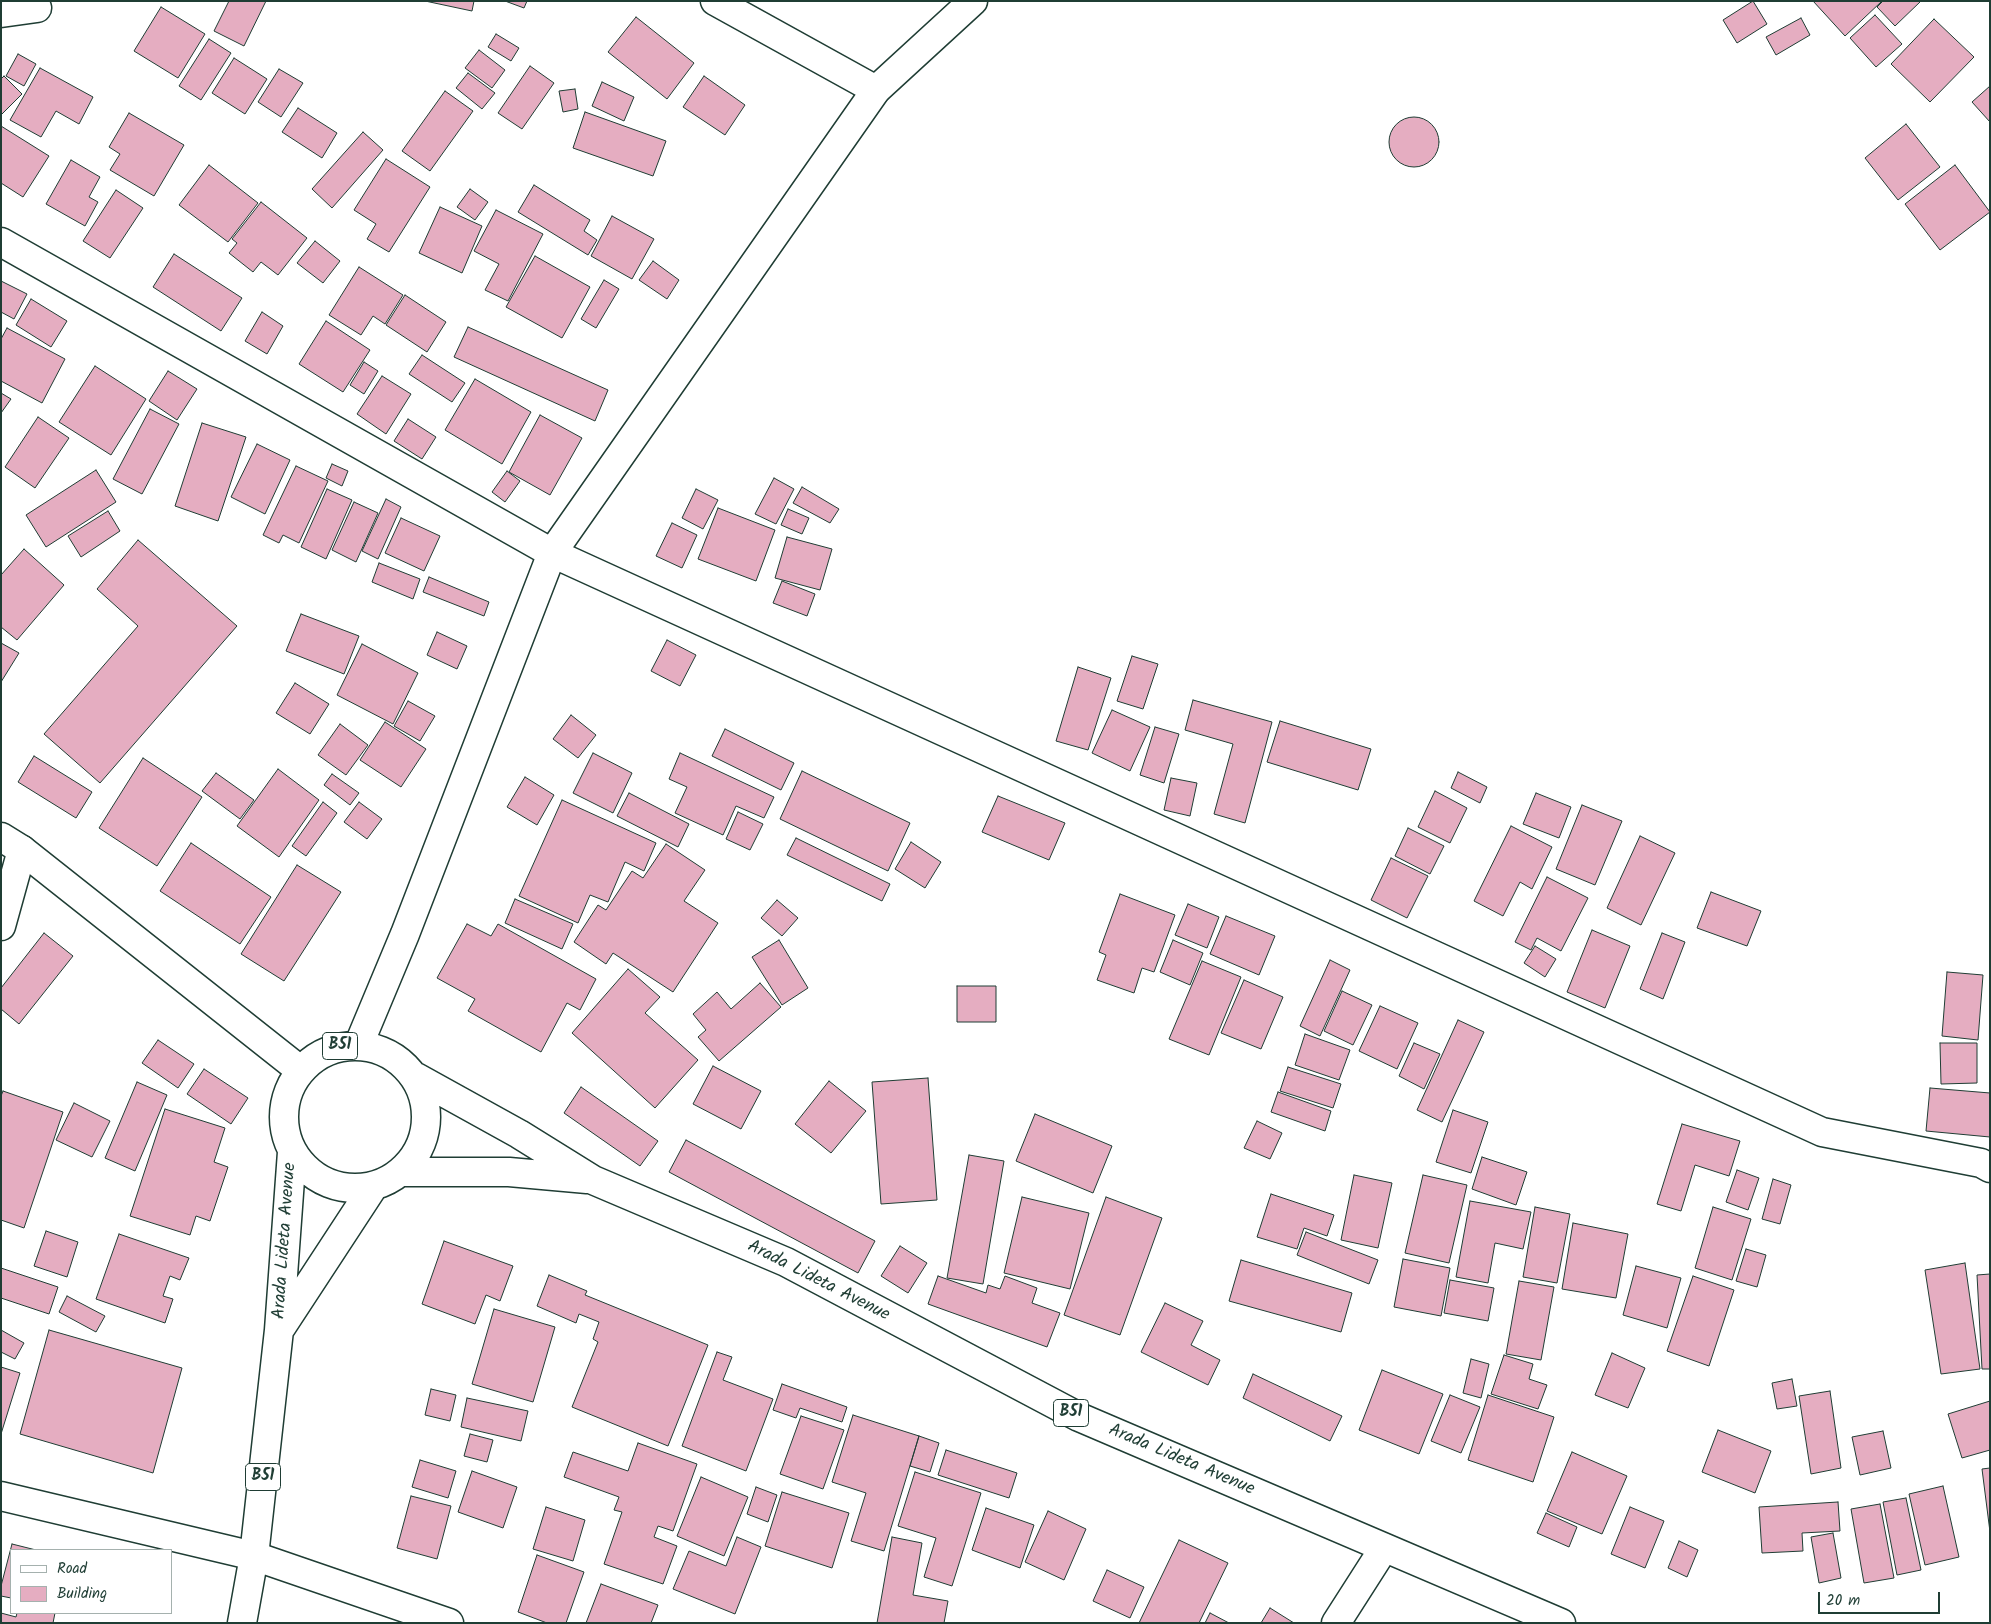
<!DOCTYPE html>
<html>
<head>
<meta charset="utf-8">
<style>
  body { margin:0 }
  #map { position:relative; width:1991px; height:1624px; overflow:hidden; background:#fff; font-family:Kalam,sans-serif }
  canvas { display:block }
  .frame { position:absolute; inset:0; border:2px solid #1f3d34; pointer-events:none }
  .legend { position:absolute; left:10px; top:1549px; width:162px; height:65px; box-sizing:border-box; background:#fff; border:1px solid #a5b1ae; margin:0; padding:6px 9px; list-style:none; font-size:15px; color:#1f3d34 }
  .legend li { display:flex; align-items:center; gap:10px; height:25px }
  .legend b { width:25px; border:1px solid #a5b1ae }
  .scale { position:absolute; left:1818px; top:1592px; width:122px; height:22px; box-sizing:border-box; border:2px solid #1f3d34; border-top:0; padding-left:6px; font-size:15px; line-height:18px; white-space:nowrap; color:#1f3d34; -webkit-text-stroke:4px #fff; paint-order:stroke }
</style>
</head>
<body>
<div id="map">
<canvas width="1991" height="1624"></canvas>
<div class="frame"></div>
<ul class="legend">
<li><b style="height:6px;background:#fff"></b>Road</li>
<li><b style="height:14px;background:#e5adc1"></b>Building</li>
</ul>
<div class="scale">20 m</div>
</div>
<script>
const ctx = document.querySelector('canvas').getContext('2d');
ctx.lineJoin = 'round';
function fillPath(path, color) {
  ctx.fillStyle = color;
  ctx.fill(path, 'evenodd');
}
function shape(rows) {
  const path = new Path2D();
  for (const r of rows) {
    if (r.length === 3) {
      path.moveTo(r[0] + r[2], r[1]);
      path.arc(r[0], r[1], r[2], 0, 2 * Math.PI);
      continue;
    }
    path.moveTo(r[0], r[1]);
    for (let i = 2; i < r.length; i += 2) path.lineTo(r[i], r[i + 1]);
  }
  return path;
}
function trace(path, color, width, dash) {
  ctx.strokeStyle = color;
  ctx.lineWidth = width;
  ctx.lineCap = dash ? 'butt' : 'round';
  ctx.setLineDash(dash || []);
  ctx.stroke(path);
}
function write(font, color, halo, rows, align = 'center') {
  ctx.font = font + ' Kalam,sans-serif';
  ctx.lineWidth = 5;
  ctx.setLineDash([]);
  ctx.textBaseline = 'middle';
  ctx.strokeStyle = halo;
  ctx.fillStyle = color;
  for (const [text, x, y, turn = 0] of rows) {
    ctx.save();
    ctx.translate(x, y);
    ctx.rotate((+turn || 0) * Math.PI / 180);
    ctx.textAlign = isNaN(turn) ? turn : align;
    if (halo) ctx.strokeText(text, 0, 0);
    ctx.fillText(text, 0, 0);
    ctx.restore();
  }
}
const building = shape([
  [229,1,266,1,244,46,214,31,229,1],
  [425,1,474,1,472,11,425,1],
  [505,1,527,1,524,8,505,1],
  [1753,1,1767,24,1737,43,1723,20,1753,1],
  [1813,1,1881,1,1881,2,1845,36,1813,1],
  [1883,1,1921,1,1895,26,1877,7,1883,1],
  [161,7,205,34,178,78,134,51,161,7],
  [1875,15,1902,44,1876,67,1850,38,1875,15],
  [636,17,694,63,667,99,608,52,636,17],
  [1801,18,1810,35,1776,55,1766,37,1801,18],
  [1934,19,1974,57,1930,102,1891,64,1934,19],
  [496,34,519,48,511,61,488,47,496,34],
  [209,39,231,53,201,100,179,86,209,39],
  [479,50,505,70,492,88,465,68,479,50],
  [18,54,36,64,24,86,6,76,18,54],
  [234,58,267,79,245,114,212,93,234,58],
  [530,66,554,83,522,129,498,113,530,66],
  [40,68,93,97,79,124,56,111,41,137,10,120,40,68],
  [279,69,303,83,281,117,258,102,279,69],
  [468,73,495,93,482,109,456,88,468,73],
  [4,76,22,94,1,115,1,79,4,76],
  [704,76,745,105,725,135,683,107,704,76],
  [602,82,634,97,624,121,592,106,602,82],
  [1990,86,1990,122,1972,102,1990,86],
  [575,89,578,109,563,112,559,91,575,89],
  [445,91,473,111,430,171,402,151,445,91],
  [298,108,337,133,322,158,282,132,298,108],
  [585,112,666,141,653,176,573,148,585,112],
  [129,113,184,145,154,196,110,170,120,154,109,147,129,113],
  [1414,142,25],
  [1906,124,1940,167,1898,200,1865,158,1906,124],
  [1,126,49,156,23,197,1,183,1,126],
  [363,132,383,150,332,208,312,189,363,132],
  [386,159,430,187,389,252,367,239,376,224,354,210,386,159],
  [71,160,100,177,89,197,98,202,85,226,46,204,71,160],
  [209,165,258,203,228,242,179,205,209,165],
  [1955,165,1990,212,1940,250,1905,204,1955,165],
  [534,185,590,220,584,231,597,240,588,255,518,212,534,185],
  [470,189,488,202,475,220,457,207,470,189],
  [116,190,143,208,110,258,83,241,116,190],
  [261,202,307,238,278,275,261,262,253,272,229,253,237,243,232,239,261,202],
  [440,207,482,226,462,273,419,253,440,207],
  [496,210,543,234,508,301,485,290,499,264,474,251,496,210],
  [612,216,654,239,632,279,591,256,612,216],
  [315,241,340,261,323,283,297,263,315,241],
  [174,254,242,298,221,331,153,287,174,254],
  [535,256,590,287,562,338,506,307,535,256],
  [653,261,679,280,667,299,639,280,653,261],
  [359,267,403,295,385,324,373,316,361,335,329,315,359,267],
  [604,280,619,289,596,328,581,319,604,280],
  [1,281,27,294,14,319,1,312,1,281],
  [405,295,446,322,427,352,386,325,405,295],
  [31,299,67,321,51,347,16,325,31,299],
  [262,312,283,326,267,354,245,341,262,312],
  [326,321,370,350,343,392,299,364,326,321],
  [468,327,608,390,595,421,454,357,468,327],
  [7,328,65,359,42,403,1,381,1,339,7,328],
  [422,355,465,383,452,402,409,374,422,355],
  [364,362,378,371,364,394,350,385,364,362],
  [95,366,146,399,111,455,59,422,95,366],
  [168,371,197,389,177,420,149,401,168,371],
  [382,376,411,394,386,434,357,414,382,376],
  [475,379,531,412,502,464,445,430,475,379],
  [1,393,11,399,1,413,1,393],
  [150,409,179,424,142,494,113,479,150,409],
  [540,415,582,438,550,495,509,472,540,415],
  [38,417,69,438,35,488,5,467,38,417],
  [408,419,436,437,422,459,394,441,408,419],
  [202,423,246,437,218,521,175,506,202,423],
  [257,444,290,460,265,514,231,497,257,444],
  [332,464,348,471,342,486,326,478,332,464],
  [296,466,328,481,299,543,283,535,279,543,263,535,296,466],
  [96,470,116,502,46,547,26,515,96,470],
  [507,471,520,481,505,502,492,492,507,471],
  [774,478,794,489,776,524,755,514,774,478],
  [802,487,839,509,830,523,793,503,802,487],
  [327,489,352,500,326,559,301,547,327,489],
  [696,489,718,500,703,529,682,518,696,489],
  [386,499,401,507,378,559,362,551,386,499],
  [354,502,378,513,356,562,332,550,354,502],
  [718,508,775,530,756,581,698,559,718,508],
  [788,509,809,518,802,534,781,525,788,509],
  [108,511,120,531,81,557,68,536,108,511],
  [401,518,440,536,424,571,385,553,401,518],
  [672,523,697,535,682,568,656,556,672,523],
  [787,537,832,549,820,590,775,578,787,537],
  [138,540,237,626,100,783,44,734,138,626,97,589,138,540],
  [24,549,64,585,17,640,1,627,1,575,24,549],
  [379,563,420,579,413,599,372,582,379,563],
  [429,577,489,602,484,616,423,592,429,577],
  [782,581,815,594,807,616,773,603,782,581],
  [301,614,359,636,344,674,286,651,301,614],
  [437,632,467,646,457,669,427,655,437,632],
  [667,640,696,655,680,686,651,671,667,640],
  [1,643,19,653,1,682,1,643],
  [362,644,418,673,393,724,337,695,362,644],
  [1132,656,1158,664,1143,709,1117,701,1132,656],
  [1078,667,1111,678,1088,750,1056,741,1078,667],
  [295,683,329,704,310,734,276,713,295,683],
  [1193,700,1272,722,1245,823,1214,814,1233,744,1185,730,1193,700],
  [408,701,435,716,420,741,394,726,408,701],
  [1112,710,1150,727,1130,771,1092,753,1112,710],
  [571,715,596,735,578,758,553,739,571,715],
  [1280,721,1371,749,1358,790,1267,762,1280,721],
  [385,722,426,749,401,787,360,760,385,722],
  [340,724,368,745,346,775,318,755,340,724],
  [1155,727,1179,734,1164,783,1140,775,1155,727],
  [725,729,794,763,781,790,712,756,725,729],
  [593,753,632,773,613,813,573,793,593,753],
  [680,753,774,797,764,818,736,806,723,835,675,813,687,787,669,779,680,753],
  [34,756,92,792,76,818,18,782,34,756],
  [143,758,202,797,157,866,99,828,143,758],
  [278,769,319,800,279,857,237,826,278,769],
  [802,771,910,823,888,871,780,819,802,771],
  [1458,772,1487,787,1480,803,1451,788,1458,772],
  [216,773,254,800,240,819,202,791,216,773],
  [332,774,359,793,350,805,324,785,332,774],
  [525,777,554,795,537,825,507,807,525,777],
  [1171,778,1197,783,1190,816,1164,810,1171,778],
  [1435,791,1467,808,1450,843,1418,827,1435,791],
  [629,793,689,824,678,847,617,816,629,793],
  [1536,793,1571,807,1559,838,1523,824,1536,793],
  [998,796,1065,823,1049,860,982,832,998,796],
  [562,800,656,843,644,871,625,862,608,902,590,895,578,923,519,896,562,800],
  [323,802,337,813,306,856,292,846,323,802],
  [359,802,382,819,367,839,344,822,359,802],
  [1582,805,1622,821,1595,885,1556,869,1582,805],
  [738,812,763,824,750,850,726,839,738,812],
  [1511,826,1552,847,1532,889,1520,882,1503,916,1474,901,1511,826],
  [1408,828,1444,846,1430,874,1395,856,1408,828],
  [1640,836,1675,853,1641,925,1607,908,1640,836],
  [796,838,890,884,882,901,787,855,796,838],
  [911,842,941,862,925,888,895,869,911,842],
  [191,843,271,897,240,944,160,891,191,843],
  [666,844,705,870,684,901,718,923,673,992,613,953,606,964,574,942,598,905,606,910,632,871,643,878,666,844],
  [1391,858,1428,876,1407,918,1371,900,1391,858],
  [297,865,341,892,284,981,241,954,297,865],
  [1547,877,1588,898,1561,951,1537,938,1531,950,1515,942,1547,877],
  [1711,892,1761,911,1747,946,1697,928,1711,892],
  [1120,894,1175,915,1154,972,1142,968,1134,993,1097,980,1106,955,1099,952,1120,894],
  [515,899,573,924,562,949,505,923,515,899],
  [777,900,798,918,782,936,761,918,777,900],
  [1188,904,1219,917,1207,948,1175,935,1188,904],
  [1226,916,1275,936,1259,975,1210,954,1226,916],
  [467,924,491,936,498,924,596,979,580,1010,567,1003,541,1052,468,1011,475,999,437,978,467,924],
  [1592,930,1630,946,1605,1008,1567,992,1592,930],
  [44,933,73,956,19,1024,1,1009,1,988,44,933],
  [1662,933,1685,942,1663,999,1640,989,1662,933],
  [779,940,808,988,782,1005,752,957,779,940],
  [1173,940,1203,953,1190,985,1160,972,1173,940],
  [1535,946,1556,959,1545,977,1524,963,1535,946],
  [1330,960,1350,970,1320,1036,1300,1026,1330,960],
  [1202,961,1241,977,1209,1055,1169,1039,1202,961],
  [628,969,660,997,645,1013,698,1060,655,1108,572,1033,628,969],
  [1947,972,1983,975,1978,1040,1942,1036,1947,972],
  [1244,980,1283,997,1261,1049,1221,1033,1244,980],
  [760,983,781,1007,719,1061,698,1037,706,1030,693,1014,717,992,731,1009,760,983],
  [957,986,996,986,996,1022,957,1022,957,986],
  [1342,991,1372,1005,1353,1045,1324,1031,1342,991],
  [1380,1006,1418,1023,1397,1069,1359,1051,1380,1006],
  [1458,1020,1484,1032,1442,1122,1417,1110,1458,1020],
  [1305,1034,1350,1050,1339,1080,1295,1065,1305,1034],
  [158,1040,194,1064,178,1088,142,1063,158,1040],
  [1414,1043,1440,1054,1424,1089,1399,1076,1414,1043],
  [1940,1043,1977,1043,1977,1083,1941,1084,1940,1043],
  [713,1066,761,1091,741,1129,693,1104,713,1066],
  [1288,1067,1341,1084,1333,1108,1280,1091,1288,1067],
  [204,1069,248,1098,231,1124,187,1094,204,1069],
  [928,1078,937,1200,881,1204,872,1082,928,1078],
  [829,1081,866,1111,831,1153,795,1124,829,1081],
  [137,1082,167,1095,135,1171,105,1158,137,1082],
  [581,1087,658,1141,640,1166,564,1113,581,1087],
  [1930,1088,1990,1093,1990,1137,1926,1131,1930,1088],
  [3,1091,63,1112,24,1228,1,1220,1,1096,3,1091],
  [1278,1092,1331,1111,1325,1131,1271,1112,1278,1092],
  [74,1103,110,1121,92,1157,56,1140,74,1103],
  [165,1109,225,1128,214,1162,228,1167,210,1221,196,1216,190,1235,130,1216,165,1109],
  [1453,1110,1488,1122,1471,1173,1436,1162,1453,1110],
  [1035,1114,1112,1146,1093,1193,1016,1161,1035,1114],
  [1257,1121,1282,1133,1270,1159,1244,1148,1257,1121],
  [1682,1124,1740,1141,1729,1176,1695,1165,1681,1211,1657,1204,1682,1124],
  [686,1140,875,1241,858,1273,669,1172,686,1140],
  [969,1155,1004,1161,983,1284,947,1278,969,1155],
  [1482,1157,1527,1172,1516,1205,1472,1189,1482,1157],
  [1737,1170,1759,1178,1748,1210,1726,1202,1737,1170],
  [1354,1175,1392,1183,1378,1248,1341,1240,1354,1175],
  [1423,1175,1467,1185,1449,1263,1405,1253,1423,1175],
  [1773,1179,1791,1185,1780,1224,1762,1219,1773,1179],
  [1271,1194,1334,1215,1327,1236,1304,1228,1297,1249,1257,1237,1271,1194],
  [1022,1197,1089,1213,1070,1289,1004,1273,1022,1197],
  [1106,1197,1162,1218,1120,1335,1064,1315,1106,1197],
  [1470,1201,1531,1212,1523,1249,1495,1243,1488,1283,1456,1277,1470,1201],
  [1535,1207,1570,1214,1557,1283,1523,1277,1535,1207],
  [1713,1207,1751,1219,1732,1280,1695,1268,1713,1207],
  [1573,1223,1628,1234,1616,1298,1562,1289,1573,1223],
  [46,1231,78,1242,67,1277,34,1266,46,1231],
  [1306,1232,1378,1260,1369,1284,1297,1255,1306,1232],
  [119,1234,189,1258,180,1280,170,1276,163,1296,173,1299,165,1323,96,1299,119,1234],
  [444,1241,513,1266,500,1301,486,1295,475,1324,422,1304,444,1241],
  [900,1246,927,1263,908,1293,881,1276,900,1246],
  [1746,1249,1766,1255,1757,1287,1736,1281,1746,1249],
  [1403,1259,1450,1268,1441,1316,1394,1307,1403,1259],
  [1241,1260,1352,1293,1341,1332,1229,1301,1241,1260],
  [1965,1263,1980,1369,1941,1374,1925,1270,1965,1263],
  [1636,1266,1681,1278,1667,1328,1623,1315,1636,1266],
  [1,1268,58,1287,49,1314,1,1298,1,1268],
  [1990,1274,1990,1369,1982,1369,1977,1275,1990,1274],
  [549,1275,587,1291,585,1295,708,1345,668,1446,572,1407,598,1342,593,1339,599,1322,579,1314,576,1323,537,1306,549,1275],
  [938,1276,986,1293,988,1285,1000,1289,1005,1276,1037,1288,1032,1303,1060,1313,1047,1347,928,1304,938,1276],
  [1693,1276,1734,1290,1709,1366,1667,1351,1693,1276],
  [1450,1280,1494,1288,1488,1321,1444,1313,1450,1280],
  [1519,1281,1554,1287,1541,1360,1506,1354,1519,1281],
  [67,1296,105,1316,96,1332,59,1312,67,1296],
  [1165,1303,1203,1321,1191,1345,1220,1360,1208,1385,1141,1352,1165,1303],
  [494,1309,555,1327,533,1402,472,1384,494,1309],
  [1,1330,24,1343,15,1359,1,1352,1,1330],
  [49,1330,182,1368,153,1473,20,1434,49,1330],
  [717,1352,732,1357,723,1380,773,1399,746,1471,682,1446,717,1352],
  [1612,1353,1645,1368,1628,1408,1595,1395,1612,1353],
  [1504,1355,1533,1364,1529,1379,1547,1385,1538,1409,1491,1394,1504,1355],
  [1471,1359,1489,1364,1481,1398,1463,1393,1471,1359],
  [1,1367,20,1373,1,1434,1,1367],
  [1382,1370,1443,1394,1419,1454,1359,1430,1382,1370],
  [1253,1374,1342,1416,1330,1441,1243,1398,1253,1374],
  [1792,1379,1797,1406,1777,1409,1772,1383,1792,1379],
  [782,1384,847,1407,842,1422,800,1408,796,1418,773,1410,782,1384],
  [431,1389,456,1395,450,1421,425,1415,431,1389],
  [1830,1391,1841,1468,1811,1474,1799,1396,1830,1391],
  [1450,1395,1480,1407,1461,1453,1431,1441,1450,1395],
  [1488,1395,1554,1417,1533,1482,1468,1460,1488,1395],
  [467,1398,528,1411,521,1441,461,1427,467,1398],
  [1990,1401,1990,1450,1962,1458,1948,1414,1990,1401],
  [853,1415,919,1436,884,1551,851,1541,866,1493,832,1482,853,1415],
  [801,1416,844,1430,823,1489,780,1474,801,1416],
  [1718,1430,1771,1451,1755,1493,1702,1472,1718,1430],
  [1883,1431,1891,1468,1860,1475,1852,1437,1883,1431],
  [470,1434,493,1440,487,1462,464,1456,470,1434],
  [919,1436,939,1443,930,1472,910,1466,919,1436],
  [638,1443,697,1464,673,1531,658,1526,654,1537,677,1546,663,1584,604,1564,622,1512,614,1510,619,1497,564,1477,573,1452,628,1471,638,1443],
  [946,1450,1017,1473,1009,1498,938,1475,946,1450],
  [1572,1452,1627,1476,1602,1534,1547,1511,1572,1452],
  [420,1460,456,1471,448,1498,412,1487,420,1460],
  [1990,1468,1990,1532,1982,1469,1990,1468],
  [472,1471,517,1487,503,1528,458,1512,472,1471],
  [915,1472,981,1493,952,1586,924,1577,936,1538,898,1526,915,1472],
  [701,1477,748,1497,724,1556,677,1536,701,1477],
  [1943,1486,1959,1557,1925,1565,1909,1494,1943,1486],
  [756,1487,777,1495,768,1522,747,1514,756,1487],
  [782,1492,849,1513,832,1568,765,1546,782,1492],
  [411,1496,451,1506,437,1559,397,1548,411,1496],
  [1906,1498,1921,1570,1897,1575,1883,1502,1906,1498],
  [1838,1502,1840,1531,1802,1533,1803,1551,1762,1553,1759,1507,1838,1502],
  [1880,1504,1894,1578,1864,1583,1851,1509,1880,1504],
  [546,1507,585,1520,573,1561,533,1549,546,1507],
  [1630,1507,1664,1521,1645,1568,1611,1554,1630,1507],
  [986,1508,1034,1525,1020,1568,972,1550,986,1508],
  [1048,1511,1086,1529,1064,1580,1025,1562,1048,1511],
  [1546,1513,1577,1527,1569,1547,1537,1533,1546,1513],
  [1833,1533,1841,1578,1819,1583,1811,1537,1833,1533],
  [737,1537,761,1547,735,1614,673,1589,689,1551,726,1566,737,1537],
  [892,1537,922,1543,913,1595,948,1601,944,1623,877,1623,892,1537],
  [1179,1540,1228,1563,1199,1623,1139,1623,1179,1540],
  [1679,1541,1698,1550,1687,1577,1668,1568,1679,1541],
  [12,1544,36,1550,11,1550,11,1598,1,1596,1,1586,12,1544],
  [537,1555,584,1572,566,1623,547,1623,518,1612,537,1555],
  [1107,1570,1144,1587,1130,1618,1093,1601,1107,1570],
  [601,1584,658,1605,651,1623,586,1623,601,1584],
  [1270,1608,1294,1623,1261,1623,1270,1608],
  [1,1613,16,1617,17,1613,55,1613,53,1623,1,1623,1,1613],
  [1210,1613,1229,1623,1205,1623,1210,1613]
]);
fillPath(building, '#e5adc1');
trace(building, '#1f3d34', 1);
const minor = shape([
  [715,1,876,90],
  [1,13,37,8],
  [1,242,552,553,1822,1132,1981,1163,1990,1168],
  [1,926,22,850],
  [1,1496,254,1556,449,1623],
  [1336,1623,1384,1548]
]);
const tertiary = shape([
  [1,837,22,850,300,1070],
  [359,1044,405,934,552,553,876,90,973,1]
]);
const trunk = shape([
  [355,1117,71],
  [416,1077,519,1134,593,1180,786,1262,1079,1417,1561,1623],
  [403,1172,509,1172,587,1179],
  [280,1329,373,1187],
  [242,1623,254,1556,279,1330,292,1152]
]);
trace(minor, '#1f3d34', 31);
trace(tertiary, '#1f3d34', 31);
trace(trunk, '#1f3d34', 31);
trace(minor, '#fff', 28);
trace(tertiary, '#fff', 28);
trace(trunk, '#fff', 28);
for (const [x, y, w] of [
  [340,1046,35],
  [1071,1413,35],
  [263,1477,35]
]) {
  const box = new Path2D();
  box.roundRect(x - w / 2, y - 13.5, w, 27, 4);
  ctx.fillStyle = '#fff';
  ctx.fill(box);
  trace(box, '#1f3d34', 1);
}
write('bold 16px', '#1f3d34', null, [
  ["B51",340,1046],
  ["B51",1071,1413],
  ["B51",263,1477]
]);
write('18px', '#1f3d34', '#fff', [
  ["Arada Lideta Avenue",286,1241,-86],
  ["Arada Lideta Avenue",818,1282,27],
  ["Arada Lideta Avenue",1181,1461,23]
]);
</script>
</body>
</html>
